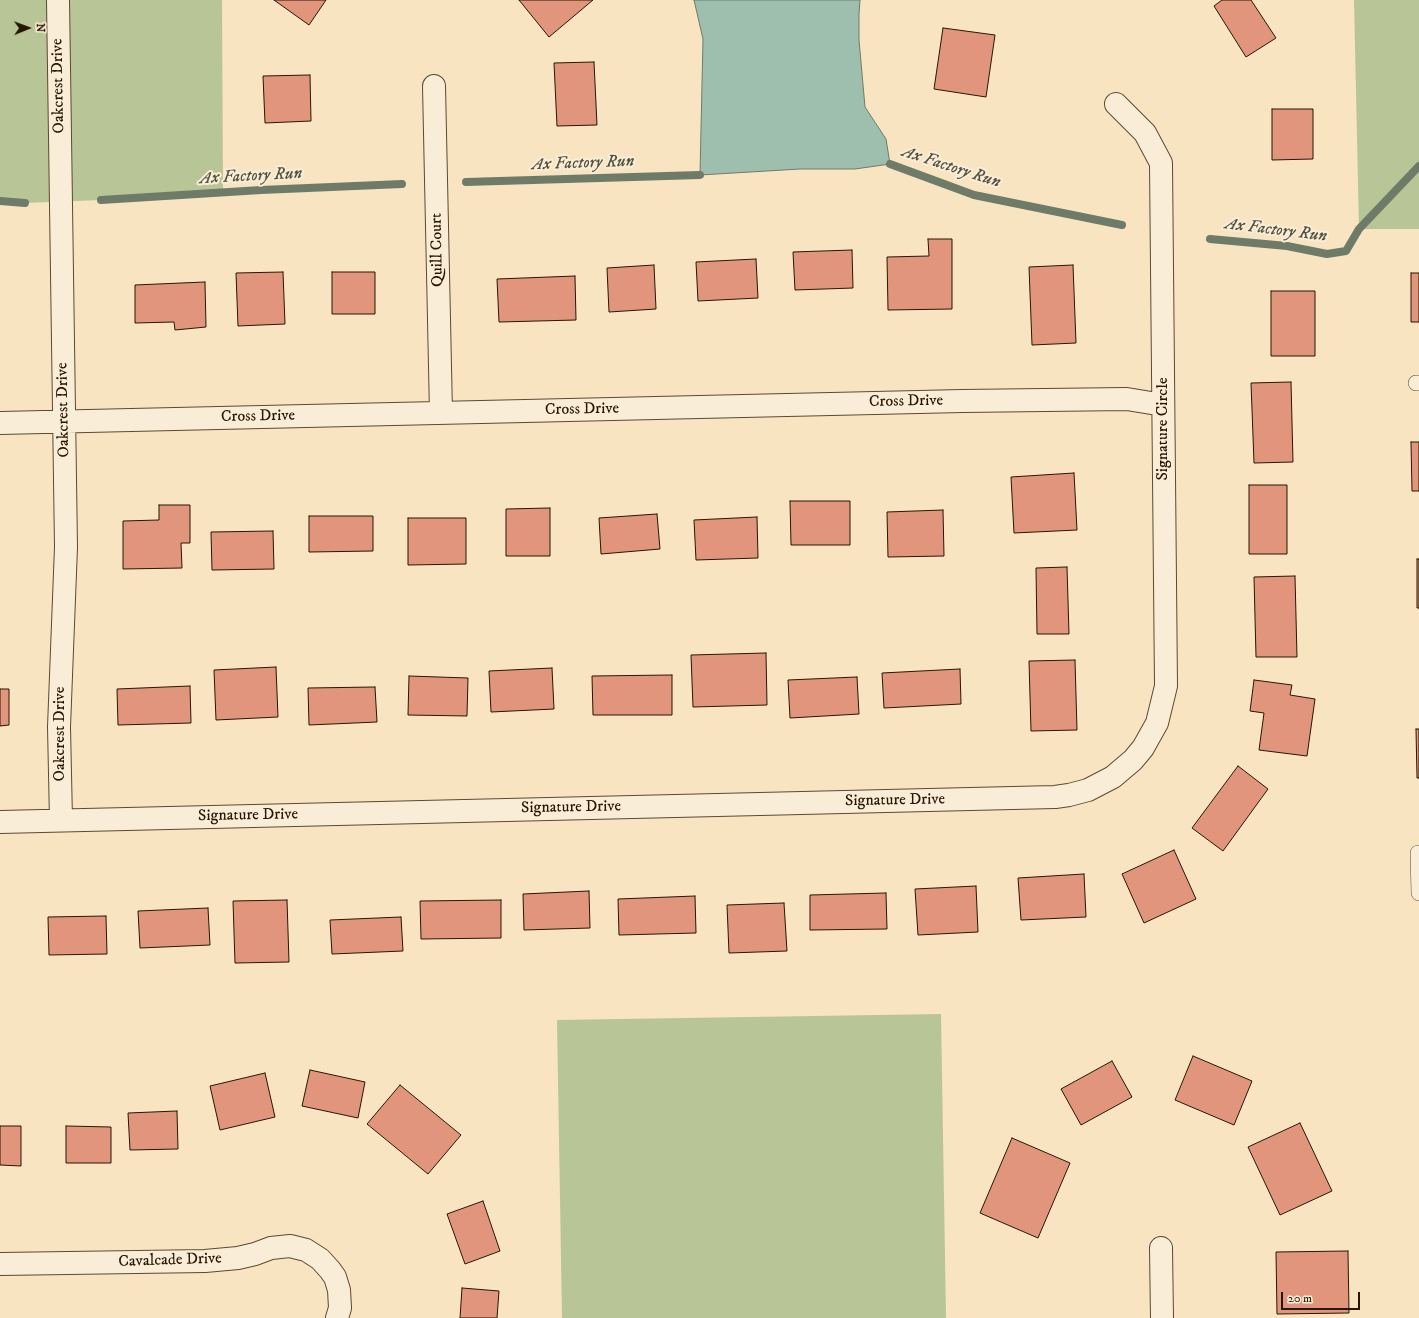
<!DOCTYPE html>
<html>
<head>
<meta charset="utf-8">
<style>
  body { margin:0 }
  #map { position:relative; width:1419px; height:1318px; overflow:hidden; background:#f8e4c1; font-family:"IM FELL DW Pica",serif }
  canvas { display:block }
  .north { position:absolute; left:8px; top:8px; width:40px; height:40px; -webkit-text-stroke:3px #faedd7; paint-order:stroke; rotate:89deg; font-size:11px; font-weight:700; line-height:16px; text-align:center; color:#271602 }
  .north::after { content:''; display:block; margin:auto; width:14px; height:18px; background:#271602; clip-path:polygon(50% 0,100% 100%,50% 72%,0 100%) }
  .scale { position:absolute; left:1281px; top:1292px; width:79px; height:18px; box-sizing:border-box; border:2px solid #271602; border-top:0; padding-left:5px; font-size:12px; line-height:14px; white-space:nowrap; color:#271602; -webkit-text-stroke:3px #faedd7; paint-order:stroke }
</style>
</head>
<body>
<div id="map">
<canvas width="1419" height="1318"></canvas>
<div class="north">N</div>
<div class="scale">20 m</div>
</div>
<script>
const ctx = document.querySelector('canvas').getContext('2d');
ctx.lineJoin = 'round';
function fillPath(path, color) {
  ctx.fillStyle = color;
  ctx.fill(path, 'evenodd');
}
function shape(rows) {
  const path = new Path2D();
  for (const r of rows) {
    path.moveTo(r[0], r[1]);
    for (let i = 2; i < r.length; i += 2) path.lineTo(r[i], r[i + 1]);
  }
  return path;
}
function trace(path, color, width, dash) {
  ctx.strokeStyle = color;
  ctx.lineWidth = width;
  ctx.lineCap = dash ? 'butt' : 'round';
  ctx.setLineDash(dash || []);
  ctx.stroke(path);
}
function write(font, color, halo, rows, align = 'center') {
  ctx.font = font + ' "IM FELL DW Pica",serif';
  ctx.lineWidth = 4;
  ctx.setLineDash([]);
  ctx.textBaseline = 'middle';
  ctx.strokeStyle = halo;
  ctx.fillStyle = color;
  for (const [text, x, y, turn = 0] of rows) {
    ctx.save();
    ctx.translate(x, y);
    ctx.rotate((+turn || 0) * Math.PI / 180);
    ctx.textAlign = isNaN(turn) ? turn : align;
    if (halo) ctx.strokeText(text, 0, 0);
    ctx.fillText(text, 0, 0);
    ctx.restore();
  }
}
fillPath(shape([
  [0,0,222,0,223,193,101,200,25,203,0,201],
  [1354,0,1419,0,1419,229,1359,229],
  [941,1014,946,1318,562,1318,557,1020]
]), '#b8c597');
const water = shape([
  [694,0,860,0,859,14,859,40,865,107,886,139,890,164,855,169,800,169,700,175,703,39,694,0]
]);
fillPath(water, '#9ebfae');
trace(water, '#6e7b69', 1);
trace(shape([
  [890,164,974,195,1122,225],
  [466,182,700,175],
  [101,200,261,190,402,184],
  [0,201,25,203],
  [1210,239,1287,246,1327,254,1346,251,1359,229,1419,166]
]), '#6e7b69', 8);
const building = shape([
  [274,0,326,0,309,25,274,0],
  [519,0,593,0,549,37,519,0],
  [1222,0,1251,0,1276,38,1246,57,1214,6,1222,0],
  [943,28,995,35,986,97,934,89,943,28],
  [594,62,597,125,557,126,554,63,594,62],
  [310,75,311,121,265,123,263,76,310,75],
  [1272,109,1313,109,1313,159,1272,160,1272,109],
  [928,239,952,239,952,309,888,310,887,257,929,256,928,239],
  [852,250,853,288,795,290,793,252,852,250],
  [756,259,758,298,698,301,696,262,756,259],
  [654,265,656,309,609,312,607,268,654,265],
  [1073,265,1076,343,1032,345,1029,267,1073,265],
  [283,272,285,324,238,326,236,273,283,272],
  [332,272,375,272,375,314,332,314,332,272],
  [1411,273,1419,273,1419,322,1411,322,1411,273],
  [575,276,576,320,499,322,497,279,575,276],
  [205,282,206,327,175,330,174,322,135,323,135,285,205,282],
  [1271,291,1315,291,1315,356,1271,356,1271,291],
  [1291,382,1293,462,1254,463,1251,383,1291,382],
  [1411,442,1419,442,1419,491,1412,491,1411,442],
  [1074,473,1077,530,1014,533,1011,477,1074,473],
  [1249,485,1287,485,1287,554,1249,554,1249,485],
  [790,501,850,501,850,545,791,545,790,501],
  [159,505,190,505,190,543,181,543,182,568,123,569,123,521,159,520,159,505],
  [550,508,550,556,506,556,506,509,550,508],
  [943,510,944,556,888,557,887,512,943,510],
  [657,514,660,549,601,554,599,518,657,514],
  [309,516,373,516,373,551,309,552,309,516],
  [757,517,758,558,696,560,694,520,757,517],
  [408,518,466,518,466,564,408,565,408,518],
  [273,531,274,569,212,570,211,532,273,531],
  [1417,559,1419,559,1419,608,1417,608,1417,559],
  [1067,567,1069,634,1037,634,1036,568,1067,567],
  [1295,576,1297,657,1256,657,1254,577,1295,576],
  [766,653,767,705,693,707,691,655,766,653],
  [1075,660,1077,730,1031,731,1029,661,1075,660],
  [276,667,278,717,216,720,214,670,276,667],
  [552,668,554,709,491,712,489,671,552,668],
  [960,669,961,704,884,708,882,673,960,669],
  [672,675,672,715,593,715,592,676,672,675],
  [409,676,468,678,467,716,408,715,409,676],
  [857,677,859,714,790,718,788,680,857,677],
  [1254,680,1292,685,1290,695,1315,699,1307,756,1259,750,1264,713,1250,711,1254,680],
  [190,686,191,723,118,725,117,689,190,686],
  [375,687,377,722,309,725,308,688,375,687],
  [0,689,9,689,9,725,0,726,0,689],
  [1416,729,1419,729,1419,778,1417,778,1416,729],
  [1238,766,1268,789,1223,851,1192,828,1238,766],
  [1174,850,1196,899,1144,923,1122,874,1174,850],
  [1084,874,1086,917,1021,920,1018,878,1084,874],
  [976,886,978,932,918,935,915,889,976,886],
  [589,891,590,928,524,930,523,894,589,891],
  [886,893,887,929,810,930,810,895,886,893],
  [695,896,696,933,619,935,618,899,695,896],
  [287,900,289,962,235,963,233,901,287,900],
  [501,900,501,938,421,939,420,901,501,900],
  [784,903,787,951,729,953,727,905,784,903],
  [208,908,210,945,140,948,138,911,208,908],
  [106,916,107,954,49,955,48,917,106,916],
  [401,917,403,951,332,954,330,920,401,917],
  [1193,1056,1252,1081,1234,1125,1175,1100,1193,1056],
  [1112,1061,1132,1097,1081,1125,1061,1089,1112,1061],
  [310,1070,365,1082,358,1118,302,1106,310,1070],
  [265,1073,275,1117,220,1130,210,1086,265,1073],
  [400,1085,461,1135,428,1174,367,1124,400,1085],
  [177,1111,178,1149,130,1150,128,1113,177,1111],
  [1300,1123,1332,1191,1280,1215,1248,1147,1300,1123],
  [0,1126,21,1126,21,1166,0,1165,0,1126],
  [66,1126,111,1127,111,1163,66,1163,66,1126],
  [1012,1138,1070,1163,1038,1238,980,1213,1012,1138],
  [483,1201,500,1251,465,1264,447,1214,483,1201],
  [1348,1251,1349,1313,1277,1314,1276,1252,1348,1251],
  [462,1288,499,1291,497,1318,460,1318,462,1288]
]);
fillPath(building, '#e2957d');
trace(building, '#271602', 1);
const service = shape([
  [1416,383,1419,383],
  [1418,853,1419,893]
]);
const minor = shape([
  [58,0,66,547,59,727,61,820],
  [434,86,441,413],
  [0,423,962,401,1127,399,1163,405],
  [0,822,1055,797,1069,795,1088,790,1113,777,1133,760,1143,748,1157,723,1166,686,1161,163,1145,133,1116,104],
  [1161,1248,1162,1318],
  [0,1264,205,1261,238,1258,255,1254,271,1248,290,1246,306,1250,320,1259,330,1270,335,1277,339,1290,340,1308,337,1318]
]);
trace(service, '#5b4a32', 16);
trace(minor, '#5b4a32', 24);
trace(service, '#faedd7', 15);
trace(minor, '#faedd7', 22);
write('16px', '#271602', '#faedd7', [
  ["Oakcrest Drive",59,86,-91],
  ["Quill Court",438,250,-91],
  ["Cross Drive",906,402,-1],
  ["Oakcrest Drive",64,410,-91],
  ["Cross Drive",582,410,-1],
  ["Cross Drive",258,417,-1],
  ["Signature Circle",1164,429,-90],
  ["Oakcrest Drive",61,734,-90],
  ["Signature Drive",895,801,-1],
  ["Signature Drive",571,808,-1],
  ["Signature Drive",248,816,-1],
  ["Cavalcade Drive",170,1261,-2]
]);
write('italic 17px', '#51513e', '#faedd7', [
  ["Ax Factory Run",583,164,-2],
  ["Ax Factory Run",951,168,18],
  ["Ax Factory Run",251,177,-3],
  ["Ax Factory Run",1276,231,7]
]);
</script>
</body>
</html>
